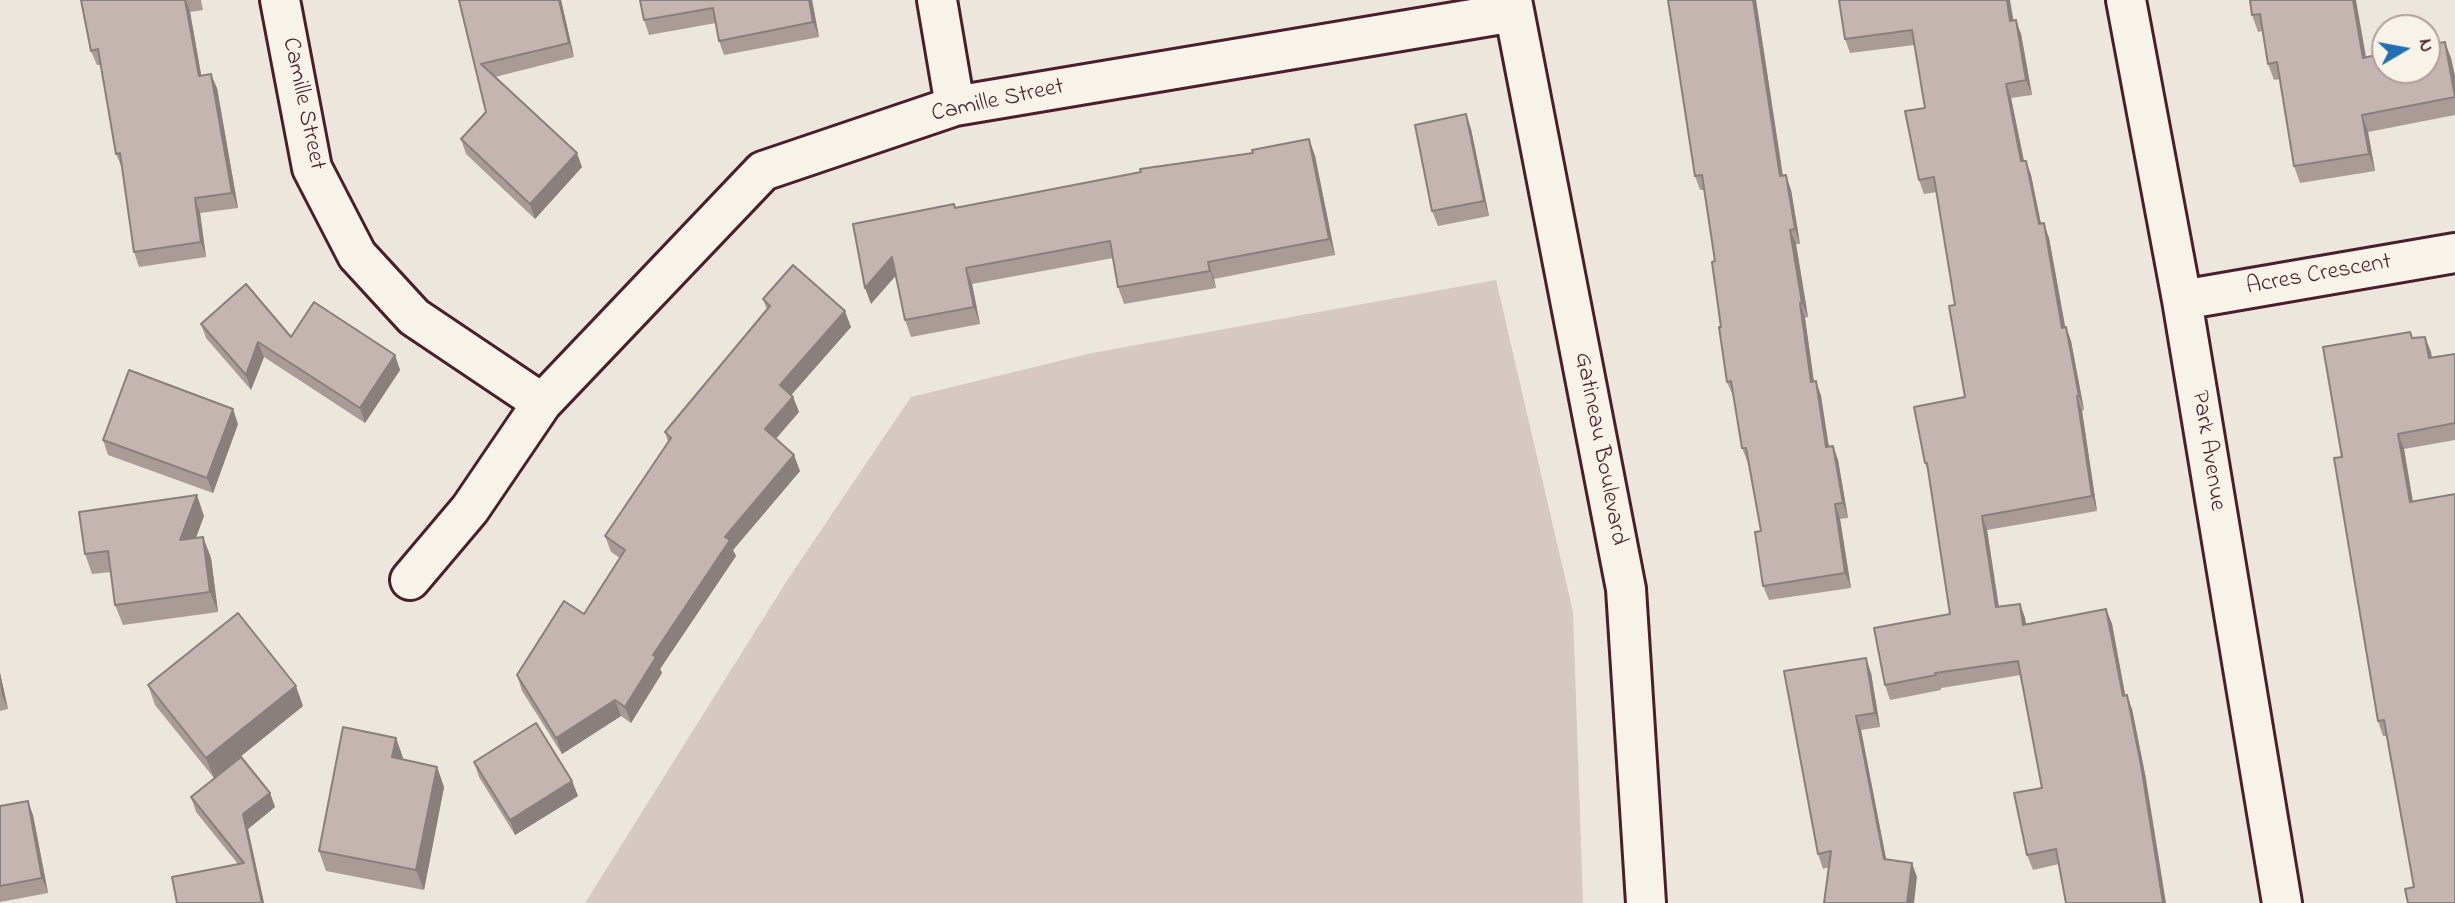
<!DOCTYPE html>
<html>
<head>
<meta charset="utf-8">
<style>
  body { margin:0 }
  #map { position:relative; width:2455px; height:903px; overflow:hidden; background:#ece6dd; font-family:"Indie Flower",sans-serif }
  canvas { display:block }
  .north { position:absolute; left:2371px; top:14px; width:70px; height:70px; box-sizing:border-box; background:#f7f3e8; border:2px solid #b29e9c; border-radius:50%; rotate:80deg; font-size:19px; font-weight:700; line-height:28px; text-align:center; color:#4a1f2b }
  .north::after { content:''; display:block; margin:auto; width:24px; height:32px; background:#1f6fb2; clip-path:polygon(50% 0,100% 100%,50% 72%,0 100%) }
</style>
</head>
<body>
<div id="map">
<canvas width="2455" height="903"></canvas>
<div class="north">N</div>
</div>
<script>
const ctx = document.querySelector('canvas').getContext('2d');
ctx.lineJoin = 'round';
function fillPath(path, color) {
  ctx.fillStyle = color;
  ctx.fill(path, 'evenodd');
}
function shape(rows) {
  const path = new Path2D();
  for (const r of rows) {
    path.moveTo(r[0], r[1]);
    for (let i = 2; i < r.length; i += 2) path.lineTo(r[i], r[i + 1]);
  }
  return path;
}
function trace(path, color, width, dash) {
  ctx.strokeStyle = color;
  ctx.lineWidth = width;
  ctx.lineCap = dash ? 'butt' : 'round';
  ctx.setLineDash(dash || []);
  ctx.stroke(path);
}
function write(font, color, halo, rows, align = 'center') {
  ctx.font = font + ' "Indie Flower",sans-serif';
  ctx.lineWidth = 6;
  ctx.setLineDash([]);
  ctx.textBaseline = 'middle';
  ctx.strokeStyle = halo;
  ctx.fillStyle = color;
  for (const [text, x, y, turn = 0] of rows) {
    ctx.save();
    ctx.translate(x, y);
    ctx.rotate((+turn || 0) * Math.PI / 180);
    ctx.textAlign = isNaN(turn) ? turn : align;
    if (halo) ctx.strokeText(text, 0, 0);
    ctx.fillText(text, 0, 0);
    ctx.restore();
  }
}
fillPath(shape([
  [1496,280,1573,612,1583,903,585,903,788,579,911,397,1092,353]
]), '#d5c9c2');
const minor = shape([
  [280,0,312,168,357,255,414,317,542,403],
  [937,0,955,106],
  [1512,0,1626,589,1646,903],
  [2126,0,2182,300,2282,903],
  [2182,300,2455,253],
  [410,580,470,509,542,403,763,171,955,106,1514,12]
]);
trace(minor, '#4a1f2b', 44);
trace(minor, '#f7f3e8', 38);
fillPath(shape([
  [81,0,201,0,203,10,190,12,201,75,217,88,238,208,200,213,206,257,139,267,134,252,122,168,116,154,101,65,97,65,91,51],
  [459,0,561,0,574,57,495,77,582,167,535,219,466,154,461,139,486,112],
  [640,0,812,0,819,37,724,55,719,41,716,23,649,35,644,20],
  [1668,0,1756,0,1783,176,1791,190,1800,244,1796,244,1808,317,1805,318,1814,382,1816,381,1821,396,1829,447,1833,446,1838,460,1848,518,1840,519,1851,588,1769,600,1763,586,1761,531,1749,463,1748,463,1742,448,1734,396,1733,396,1727,382,1715,261,1704,190,1700,190,1695,176],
  [1839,0,2013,20,2021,34,2032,95,2011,98,2024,161,2026,161,2031,175,2041,224,2049,238,2065,327,2066,327,2071,341,2084,410,2082,411,2097,511,1987,530,1999,607,2020,604,2025,618,2026,624,2106,609,2112,624,2125,695,2132,709,2146,779,2059,864,2033,870,2027,855,2042,788,2021,675,1941,688,1941,690,1890,700,1885,685,1950,614,1928,472,1925,463,1965,397,1955,305,1937,192,1924,194,1919,180,1925,108,1914,45,1850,53,1845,39],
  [2250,0,2366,57,2451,58,2455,77,2455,115,2368,132,2375,171,2300,183,2294,166,2280,79,2274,80,2268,64,2262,31,2258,32,2252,15],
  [1466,114,1471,129,1489,216,1438,226,1432,211],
  [1309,139,1315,156,1335,255,1214,279,1216,288,1124,304,1118,287,1113,258,972,284,980,324,911,337,905,320,896,276,871,304,955,208,1141,172,1253,153],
  [763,299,851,327,791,395,793,397,799,412,776,439,800,471,733,550,736,556,660,669,662,673,631,723,621,716,562,754,522,691,517,675,584,614,620,558,611,552,605,536,668,442,665,432,767,310],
  [201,324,291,337,395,355,400,370,365,423,264,357,251,390,206,338],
  [2425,337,2432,357,2455,354,2455,440,2404,449,2413,501,2414,887,2386,736,2383,736,2378,721,2342,457,2413,338],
  [238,424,213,493,108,455,103,440],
  [204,516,196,538,203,537,211,558,218,612,123,625,115,605,111,572,92,574,85,554],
  [1784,671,1871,673,1880,727,1861,730,1886,859,1917,877,1829,867,1823,869,1818,854],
  [0,673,8,709,0,711],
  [148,685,303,706,214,778,155,705],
  [396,738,403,758,403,760,437,767,444,787,424,890,326,871,319,851],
  [474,762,572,781,578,796,515,835,479,777],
  [270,793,275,807,248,829,264,903,177,903,238,864,196,812,191,797],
  [0,806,33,815,48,893,0,902]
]), '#a99c97');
fillPath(shape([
  [186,0,190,12,204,91,199,76],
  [559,0,561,0,574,57,569,43],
  [809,0,812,0,819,37,813,22],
  [1753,0,1756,0,1785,191,1780,176],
  [2007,0,2010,0,2016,35,2010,21],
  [2353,0,2356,0,2369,74,2363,58],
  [2016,20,2021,34,2032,95,2026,80],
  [2445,42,2451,58,2455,77,2455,92],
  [211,74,217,88,238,208,232,193],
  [2006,84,2011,98,2027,176,2021,161],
  [1466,114,1471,129,1489,216,1484,201],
  [2362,115,2368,132,2375,171,2369,154],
  [1309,139,1315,156,1335,255,1329,239],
  [577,153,582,167,535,219,530,204],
  [2026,161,2031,175,2044,239,2039,224],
  [1786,175,1791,190,1800,244,1795,229],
  [195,198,200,213,206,257,201,242],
  [2044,223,2049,238,2068,342,2062,328],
  [1790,230,1796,244,1808,317,1802,303],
  [892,257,898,273,871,304,865,288],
  [1208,262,1214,279,1216,288,1210,271],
  [966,268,972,284,980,324,974,307],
  [1800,303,1805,318,1816,397,1811,382],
  [845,311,851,327,786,401,780,385],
  [2066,327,2071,341,2084,410,2079,396],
  [2425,337,2431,352,2434,373,2429,358],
  [258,342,264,357,251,390,246,375],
  [395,355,400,370,365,423,360,408],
  [1816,381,1821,396,1831,462,1826,447],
  [2077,396,2082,411,2097,511,2092,496],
  [793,397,799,412,770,445,765,429],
  [233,409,238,424,213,493,207,478],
  [2398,434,2404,449,2415,517,2410,502],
  [1833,446,1838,460,1848,518,1843,503],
  [794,455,800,471,733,550,736,556,660,669,662,673,631,723,625,707,653,655,725,537],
  [197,495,204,516,187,561,180,540],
  [1835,504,1840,519,1851,588,1845,573],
  [1982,516,1987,530,2001,622,1996,607],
  [203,537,211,558,218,612,210,592],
  [2020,604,2025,618,2028,639,2023,625],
  [2106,609,2112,624,2128,710,2123,696],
  [1866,658,1871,673,1880,727,1875,713],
  [0,673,8,709,2,695,0,684],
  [296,686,303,706,214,778,206,758],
  [2127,695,2132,709,2146,779,2166,903,2163,903],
  [615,700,621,716,562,754,556,738],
  [1856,716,1861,730,1889,874,1884,859],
  [396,738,403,758,399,778,392,757],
  [437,767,444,787,424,890,416,870],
  [572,781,578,796,515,835,510,820],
  [270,793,275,807,248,829,264,903,262,903,243,814],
  [28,801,33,815,48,893,42,878],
  [1912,863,1917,877,1914,903,1907,903]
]), '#897f7b');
const building = shape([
  [81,0,185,0,199,76,211,74,232,193,195,198,201,242,134,252,120,153,116,154,98,49,91,51,81,0],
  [459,0,559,0,569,43,481,64,577,153,530,204,461,139,486,112,459,0],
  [640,0,809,0,813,22,719,41,713,8,644,20,640,0],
  [1668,0,1753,0,1780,176,1786,175,1795,229,1790,230,1802,303,1800,303,1811,382,1816,381,1826,447,1833,446,1843,503,1835,504,1845,573,1763,586,1755,532,1761,531,1746,448,1742,448,1731,381,1727,382,1719,327,1721,327,1712,262,1715,261,1702,175,1695,176,1668,0],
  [1839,0,2007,0,2010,21,2016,20,2026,80,2006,84,2021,161,2026,161,2039,224,2044,223,2062,328,2066,327,2079,396,2077,396,2092,496,1982,516,1996,607,2020,604,2023,625,2106,609,2123,696,2127,695,2141,765,2163,903,2066,903,2056,849,2027,855,2014,793,2042,788,2018,661,1935,673,1936,675,1885,685,1874,628,1950,614,1927,463,1925,463,1914,407,1965,397,1949,306,1955,305,1934,177,1919,180,1905,111,1925,108,1912,30,1845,39,1839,0],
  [2250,0,2353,0,2363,58,2385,53,2385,70,2427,70,2427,45,2445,42,2455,97,2362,115,2369,154,2294,166,2277,62,2268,64,2260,14,2252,15,2250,0],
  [1466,114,1484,201,1432,211,1415,125,1466,114],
  [1309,139,1329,239,1208,262,1210,271,1118,287,1110,241,966,268,974,307,905,320,892,257,865,288,853,224,954,204,955,208,1141,172,1140,169,1253,153,1252,150,1309,139],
  [793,265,845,311,780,385,793,397,765,429,794,455,725,537,730,540,653,655,656,657,625,707,615,700,556,738,517,675,564,601,584,614,625,550,605,536,671,438,665,432,770,306,763,299,793,265],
  [246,284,291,337,314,302,395,355,360,408,258,342,246,375,201,324,246,284],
  [2410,332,2412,338,2425,337,2429,358,2455,354,2455,423,2398,434,2410,502,2455,494,2455,903,2408,903,2405,889,2414,887,2384,720,2378,721,2334,458,2342,457,2323,347,2410,332],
  [129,370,233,409,207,478,103,440,129,370],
  [197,495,180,540,203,537,210,592,115,605,108,551,85,554,79,512,197,495],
  [238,613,296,686,206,758,148,685,238,613],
  [1866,658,1875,713,1856,716,1884,859,1912,863,1907,903,1824,903,1831,851,1818,854,1784,671,1866,658],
  [536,723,572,781,510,820,474,762,536,723],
  [343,727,396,738,392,757,437,767,416,870,319,851,343,727],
  [241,757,270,793,243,814,262,903,177,903,172,877,244,863,191,797,241,757],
  [28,801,42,878,0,886,0,806,28,801]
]);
fillPath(building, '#c4b5b0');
trace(building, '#897f7b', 2);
write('24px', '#4a1f2b', '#f7f3e8', [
  ["Camille Street",998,102,-12],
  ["Camille Street",302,104,78],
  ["Acres Crescent",2319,276,-10],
  ["Gatineau Boulevard",1599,449,79],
  ["Park Avenue",2207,451,81]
]);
</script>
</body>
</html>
